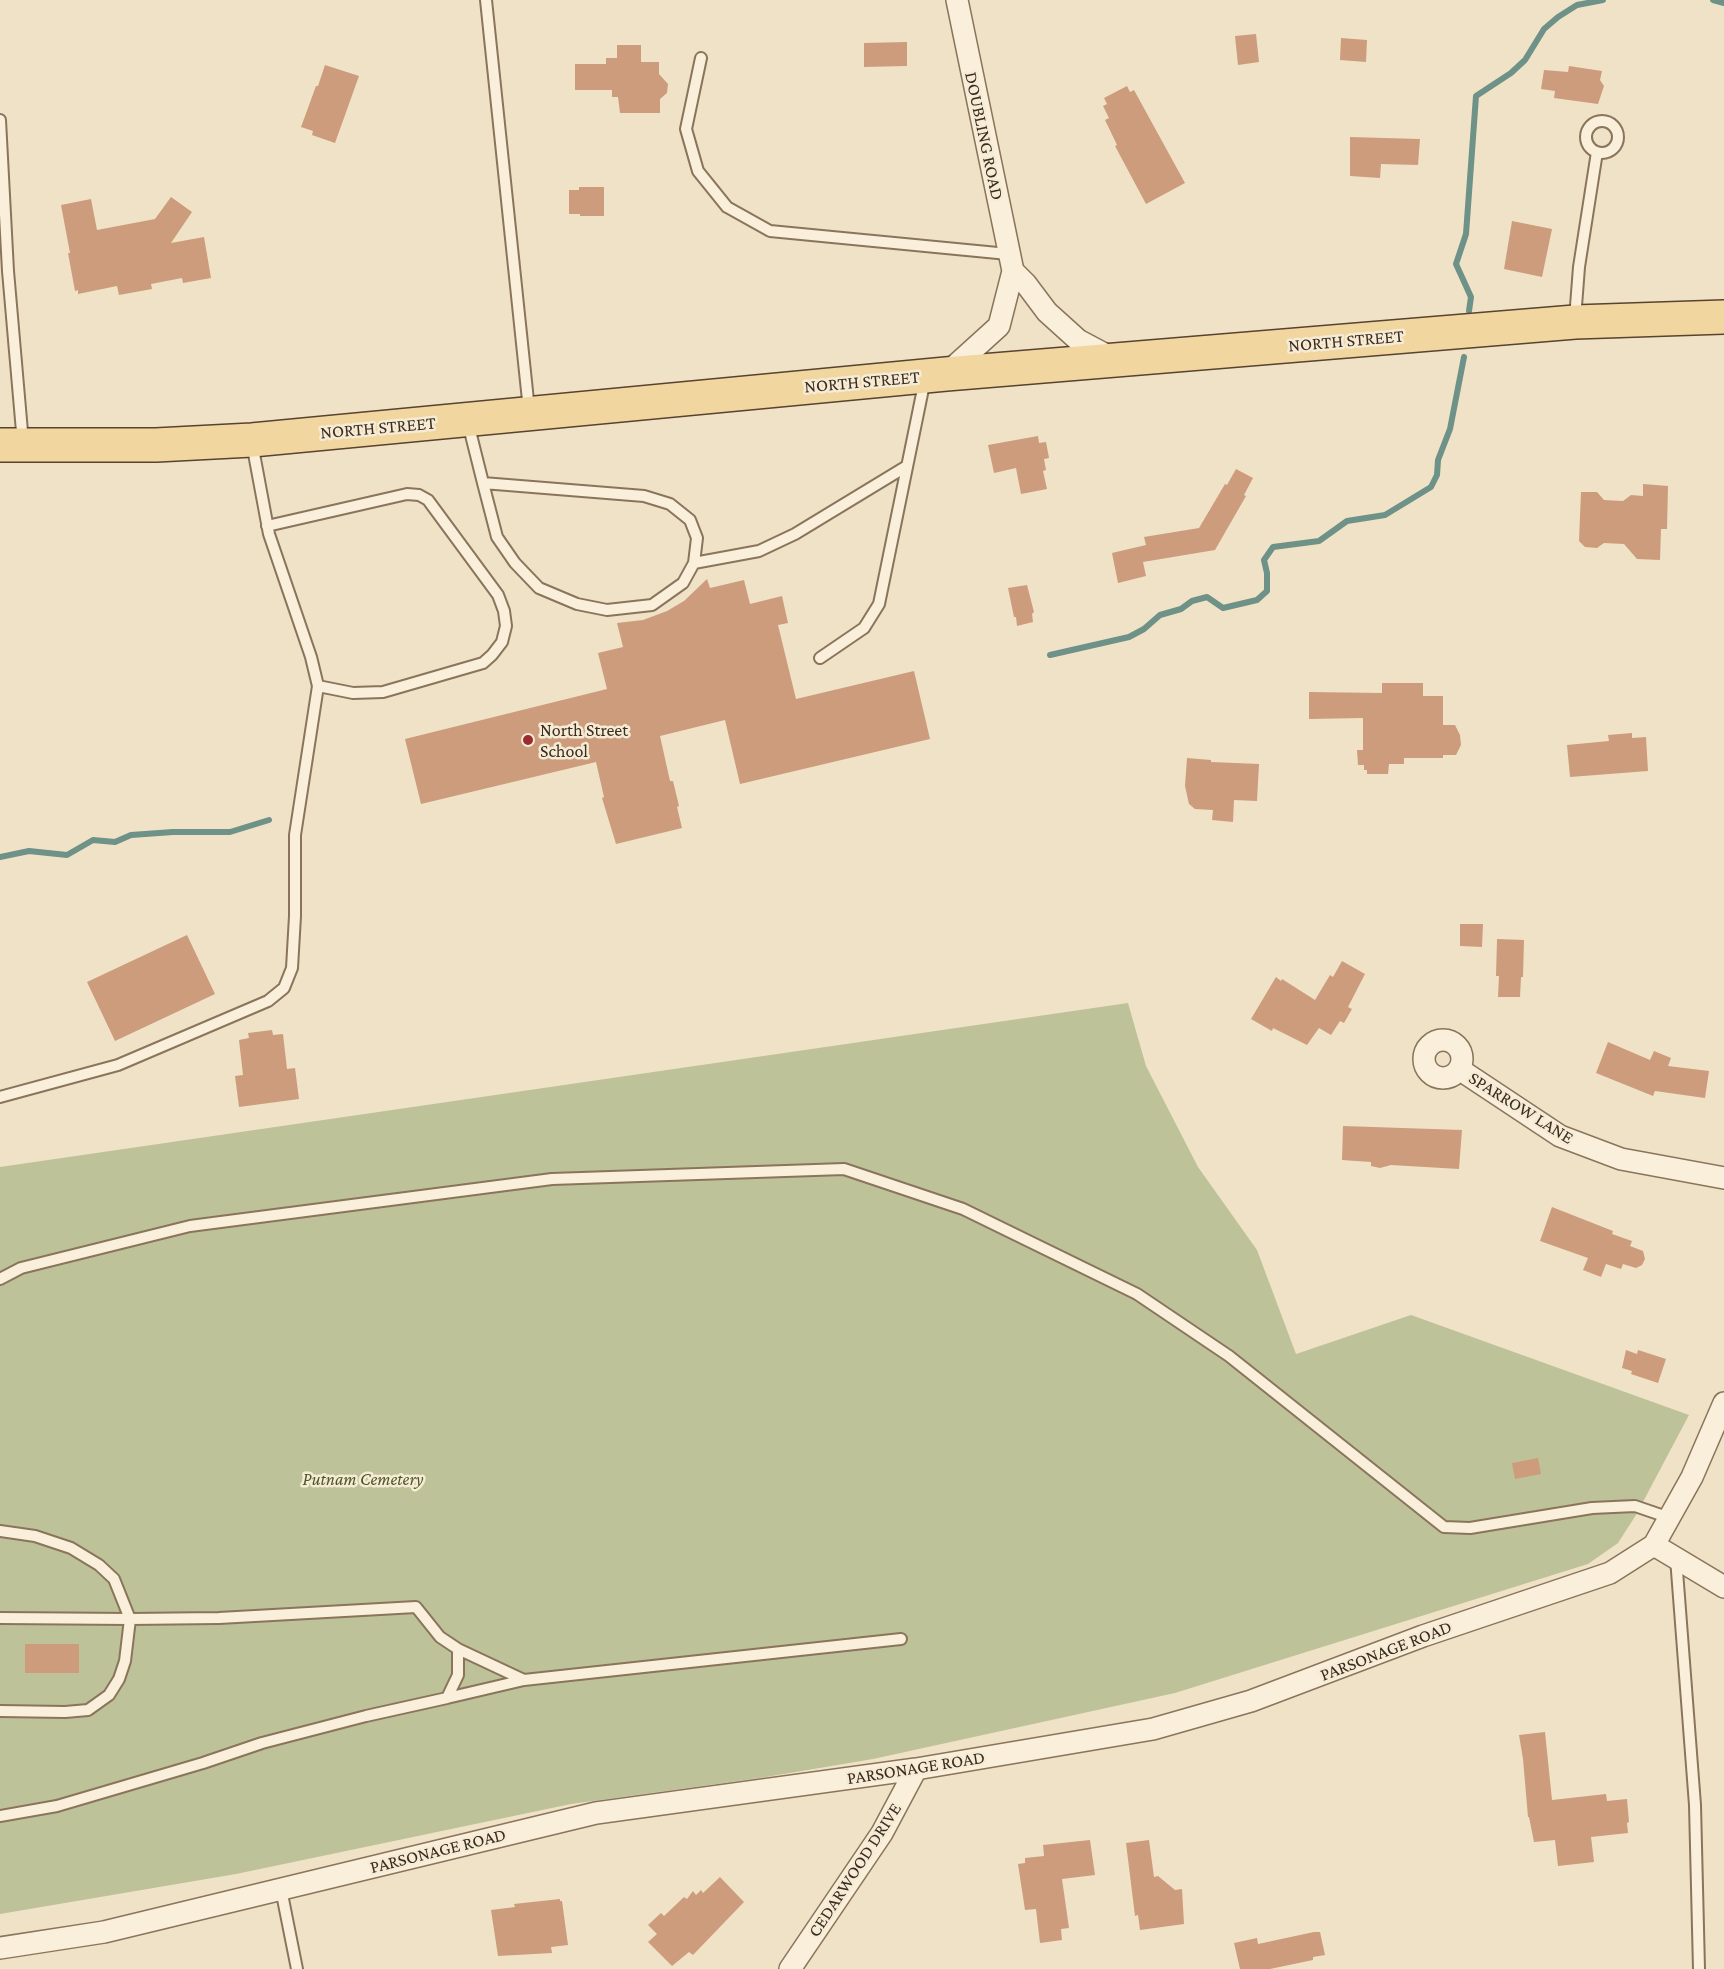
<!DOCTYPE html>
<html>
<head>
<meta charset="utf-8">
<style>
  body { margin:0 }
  canvas { display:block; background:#efe2c6 }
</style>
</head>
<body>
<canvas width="1724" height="1969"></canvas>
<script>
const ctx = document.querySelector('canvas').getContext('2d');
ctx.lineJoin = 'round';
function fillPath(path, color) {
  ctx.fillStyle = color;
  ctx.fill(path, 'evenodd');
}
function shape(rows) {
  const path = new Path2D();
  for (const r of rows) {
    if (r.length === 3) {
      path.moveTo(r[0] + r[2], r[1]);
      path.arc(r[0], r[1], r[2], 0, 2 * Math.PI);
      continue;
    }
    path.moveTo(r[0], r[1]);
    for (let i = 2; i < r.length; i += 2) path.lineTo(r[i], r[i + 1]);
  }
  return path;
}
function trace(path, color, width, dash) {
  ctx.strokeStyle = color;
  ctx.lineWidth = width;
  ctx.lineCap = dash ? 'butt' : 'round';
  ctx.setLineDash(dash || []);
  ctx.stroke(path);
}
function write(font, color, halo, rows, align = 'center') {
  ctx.font = font + ' "Crimson Pro",serif';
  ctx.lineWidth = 5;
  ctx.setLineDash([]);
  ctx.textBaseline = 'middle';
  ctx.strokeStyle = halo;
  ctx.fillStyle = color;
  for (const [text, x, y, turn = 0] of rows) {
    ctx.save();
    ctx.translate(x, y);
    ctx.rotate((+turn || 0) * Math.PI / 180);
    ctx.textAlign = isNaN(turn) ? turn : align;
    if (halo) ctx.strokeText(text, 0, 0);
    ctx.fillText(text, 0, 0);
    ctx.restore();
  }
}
fillPath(shape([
  [1128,1003,1146,1066,1198,1167,1257,1250,1296,1354,1411,1315,1689,1415,1636,1515,1618,1543,1588,1564,1175,1693,873,1759,760,1778,571,1804,236,1874,0,1914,0,1167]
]), '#bec299');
trace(shape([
  [1713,0,1724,3],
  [1469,311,1471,297,1456,264,1466,234,1476,96,1511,73,1525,60,1544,29,1558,17,1577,5,1603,0],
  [1050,655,1129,637,1144,629,1160,615,1181,609,1192,601,1207,597,1223,608,1257,600,1267,591,1267,573,1264,560,1273,547,1319,541,1347,521,1385,515,1431,487,1437,475,1438,460,1450,429,1464,357],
  [0,857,29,851,67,855,93,840,115,842,131,835,173,832,230,832,269,820]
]), '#6e9188', 6);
fillPath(shape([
  [1256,34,1259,62,1238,65,1235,36],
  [1341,38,1367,40,1366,62,1340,60],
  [907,42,907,66,864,67,864,43],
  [617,45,641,45,641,62,659,62,659,74,668,84,667,93,660,99,660,113,620,113,618,97,612,97,612,90,575,90,575,64,606,64,606,58,617,58],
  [325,65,359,76,335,143,312,135,313,131,301,127,316,86,318,86],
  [1569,66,1602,71,1600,80,1604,86,1598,104,1554,98,1555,91,1541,89,1544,70,1568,72],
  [1127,86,1130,92,1134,90,1185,183,1146,204,1115,146,1117,145,1105,120,1109,118,1103,106,1107,104,1104,98],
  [1350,137,1420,139,1418,165,1381,164,1380,178,1350,176],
  [579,187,604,187,604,216,580,216,580,214,569,214,569,190,579,190],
  [171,197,192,212,171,243,204,237,211,278,183,283,182,278,151,284,152,289,119,295,117,286,78,294,78,290,75,291,68,253,70,253,61,205,91,199,97,230,155,219],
  [1512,221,1552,229,1542,277,1504,269],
  [1038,436,1039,443,1046,442,1049,458,1044,459,1046,470,1043,471,1047,489,1021,494,1016,468,994,473,988,445],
  [1236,469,1253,478,1244,495,1246,496,1215,550,1143,562,1146,576,1118,583,1112,553,1146,545,1144,537,1199,528,1225,484,1227,485],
  [1643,484,1668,486,1667,529,1661,529,1660,560,1637,559,1624,544,1604,543,1597,548,1585,547,1579,541,1581,492,1597,492,1604,500,1623,501,1631,495,1643,496],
  [707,579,710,588,744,580,750,604,782,596,788,623,778,625,796,699,914,671,930,739,740,784,725,720,660,736,670,781,673,781,679,806,677,807,682,828,616,844,602,798,604,797,596,762,421,804,405,739,607,689,598,653,623,647,617,623,643,620,667,611,684,601],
  [1027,585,1034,612,1032,614,1033,622,1017,626,1016,617,1014,617,1008,588],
  [1382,683,1423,683,1423,696,1443,696,1443,725,1455,725,1460,735,1461,745,1456,755,1443,755,1443,758,1404,758,1404,764,1389,764,1388,774,1367,774,1367,770,1364,770,1364,765,1358,765,1357,750,1363,750,1363,718,1309,719,1309,692,1382,693],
  [1632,733,1632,738,1646,737,1648,771,1570,777,1567,745,1609,741,1608,735],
  [1187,758,1211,760,1211,762,1259,764,1257,801,1234,800,1233,822,1212,820,1213,810,1195,809,1189,804,1185,786],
  [1460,924,1483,924,1482,947,1460,946],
  [187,935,215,994,115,1041,87,982],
  [1497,939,1524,940,1523,977,1521,977,1520,997,1498,997,1499,976,1496,976],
  [1342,961,1365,974,1348,1007,1352,1009,1344,1023,1340,1021,1331,1035,1319,1028,1307,1045,1273,1028,1272,1031,1251,1019,1276,977,1281,981,1282,979,1315,1000,1330,975,1333,977],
  [272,1030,273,1035,283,1034,287,1069,295,1068,299,1099,239,1107,235,1076,243,1075,239,1040,249,1038,248,1033],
  [1608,1042,1650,1060,1654,1051,1671,1058,1668,1066,1709,1071,1705,1098,1655,1091,1653,1096,1596,1073],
  [1343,1126,1462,1130,1459,1169,1391,1165,1380,1168,1371,1166,1371,1162,1342,1160],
  [1552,1207,1613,1231,1612,1234,1632,1241,1630,1246,1643,1251,1645,1259,1642,1265,1636,1268,1623,1264,1621,1269,1606,1264,1601,1277,1583,1270,1588,1258,1540,1241],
  [1626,1350,1637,1354,1638,1350,1666,1359,1658,1383,1631,1374,1632,1371,1622,1368],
  [1538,1458,1541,1474,1515,1479,1512,1463],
  [25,1644,79,1644,79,1673,25,1673],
  [1545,1732,1552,1800,1606,1794,1607,1801,1627,1799,1629,1822,1627,1823,1628,1833,1591,1837,1594,1862,1558,1866,1555,1840,1534,1842,1529,1817,1528,1817,1523,1759,1519,1735],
  [1090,1840,1095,1875,1062,1879,1069,1928,1061,1929,1062,1940,1040,1943,1036,1909,1025,1910,1018,1864,1025,1863,1025,1858,1044,1856,1043,1845],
  [1149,1840,1154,1877,1158,1876,1175,1890,1182,1889,1184,1924,1140,1930,1138,1915,1135,1916,1126,1843],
  [720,1877,744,1902,693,1955,689,1952,672,1966,648,1942,657,1934,648,1925,661,1913,664,1916,684,1897,687,1899,693,1891,696,1895,701,1890,703,1893],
  [560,1899,560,1901,562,1901,568,1945,551,1947,552,1953,498,1956,491,1910,515,1907,514,1904],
  [1314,1932,1320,1932,1325,1955,1313,1957,1313,1960,1270,1969,1240,1969,1234,1943,1257,1938,1258,1944]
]), '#cd9c7c');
const service = shape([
  [486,0,529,410],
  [701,58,686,129,698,171,727,207,770,231,1008,254],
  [0,120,8,271,23,443],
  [1602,137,16],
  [1575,319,1579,267,1597,152],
  [468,423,483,483,497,537,515,563,539,588,577,604,607,610,652,605,683,583,694,563,697,538,690,520,670,504,644,496,483,483],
  [267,526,407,494,419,495,428,500,498,595,504,611,506,626,502,642,492,655,483,663,383,692,353,693,318,686],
  [694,563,759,551,795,534,907,466],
  [820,658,864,628,879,604,925,379],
  [0,1097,118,1065,268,1001,284,988,292,968,295,916,295,835,318,686,311,657,269,534,252,443],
  [0,1279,21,1268,190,1226,552,1179,844,1169,963,1209,1137,1294,1229,1356,1444,1527,1470,1528,1592,1508,1635,1506,1670,1518],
  [0,1531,35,1536,71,1548,99,1565,114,1579,130,1619,0,1618],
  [1676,1558,1695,1805,1699,1969],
  [458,1649,458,1675,447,1698,524,1680],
  [0,1711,65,1712,88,1710,109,1695,119,1679,125,1661,130,1619,219,1618,416,1607,440,1637,458,1649,524,1680,901,1639],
  [0,1816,57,1806,203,1763,262,1743,366,1716,447,1698],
  [281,1889,297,1969]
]);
const minor = shape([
  [1013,271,1026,284,1047,312,1078,340,1112,358],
  [946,374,999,326,1013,271,957,0],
  [1443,1059,19],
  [1459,1069,1560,1136,1621,1159,1724,1178],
  [1654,1545,1724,1587],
  [0,1948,104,1932,596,1813,916,1769,1153,1729,1251,1701,1423,1636,1610,1573,1654,1545,1692,1477,1724,1403],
  [790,1969,882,1833,916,1769]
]);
const primary = shape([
  [0,445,156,445,252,440,946,374,1575,322,1724,317]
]);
trace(service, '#8a745c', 14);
trace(minor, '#8a745c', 24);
trace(primary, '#584230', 36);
trace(service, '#f9efda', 10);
trace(minor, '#f9efda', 21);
trace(primary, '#f1d69f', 33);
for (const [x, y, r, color] of [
  [528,740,6,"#9a2b2e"]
]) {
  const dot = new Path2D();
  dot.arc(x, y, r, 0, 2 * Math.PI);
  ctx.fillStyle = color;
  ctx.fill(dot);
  trace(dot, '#f6ecd6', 2);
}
write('18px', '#3b2c1f', '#f6ecd6', [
  ["DOUBLING ROAD",984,136,78],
  ["NORTH STREET",1346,341,-5],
  ["NORTH STREET",862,382,-5],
  ["NORTH STREET",378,428,-5],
  ["SPARROW LANE",1521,1108,32],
  ["PARSONAGE ROAD",1386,1651,-21],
  ["PARSONAGE ROAD",916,1768,-9],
  ["PARSONAGE ROAD",438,1851,-14],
  ["CEDARWOOD DRIVE",855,1870,-57]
]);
write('18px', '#3b2c1f', '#f6ecd6', [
  ["North Street",540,730],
  ["School",540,751]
], 'left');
write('italic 18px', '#4c5726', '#f6ecd6', [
  ["Putnam Cemetery",363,1479]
]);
</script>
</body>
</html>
